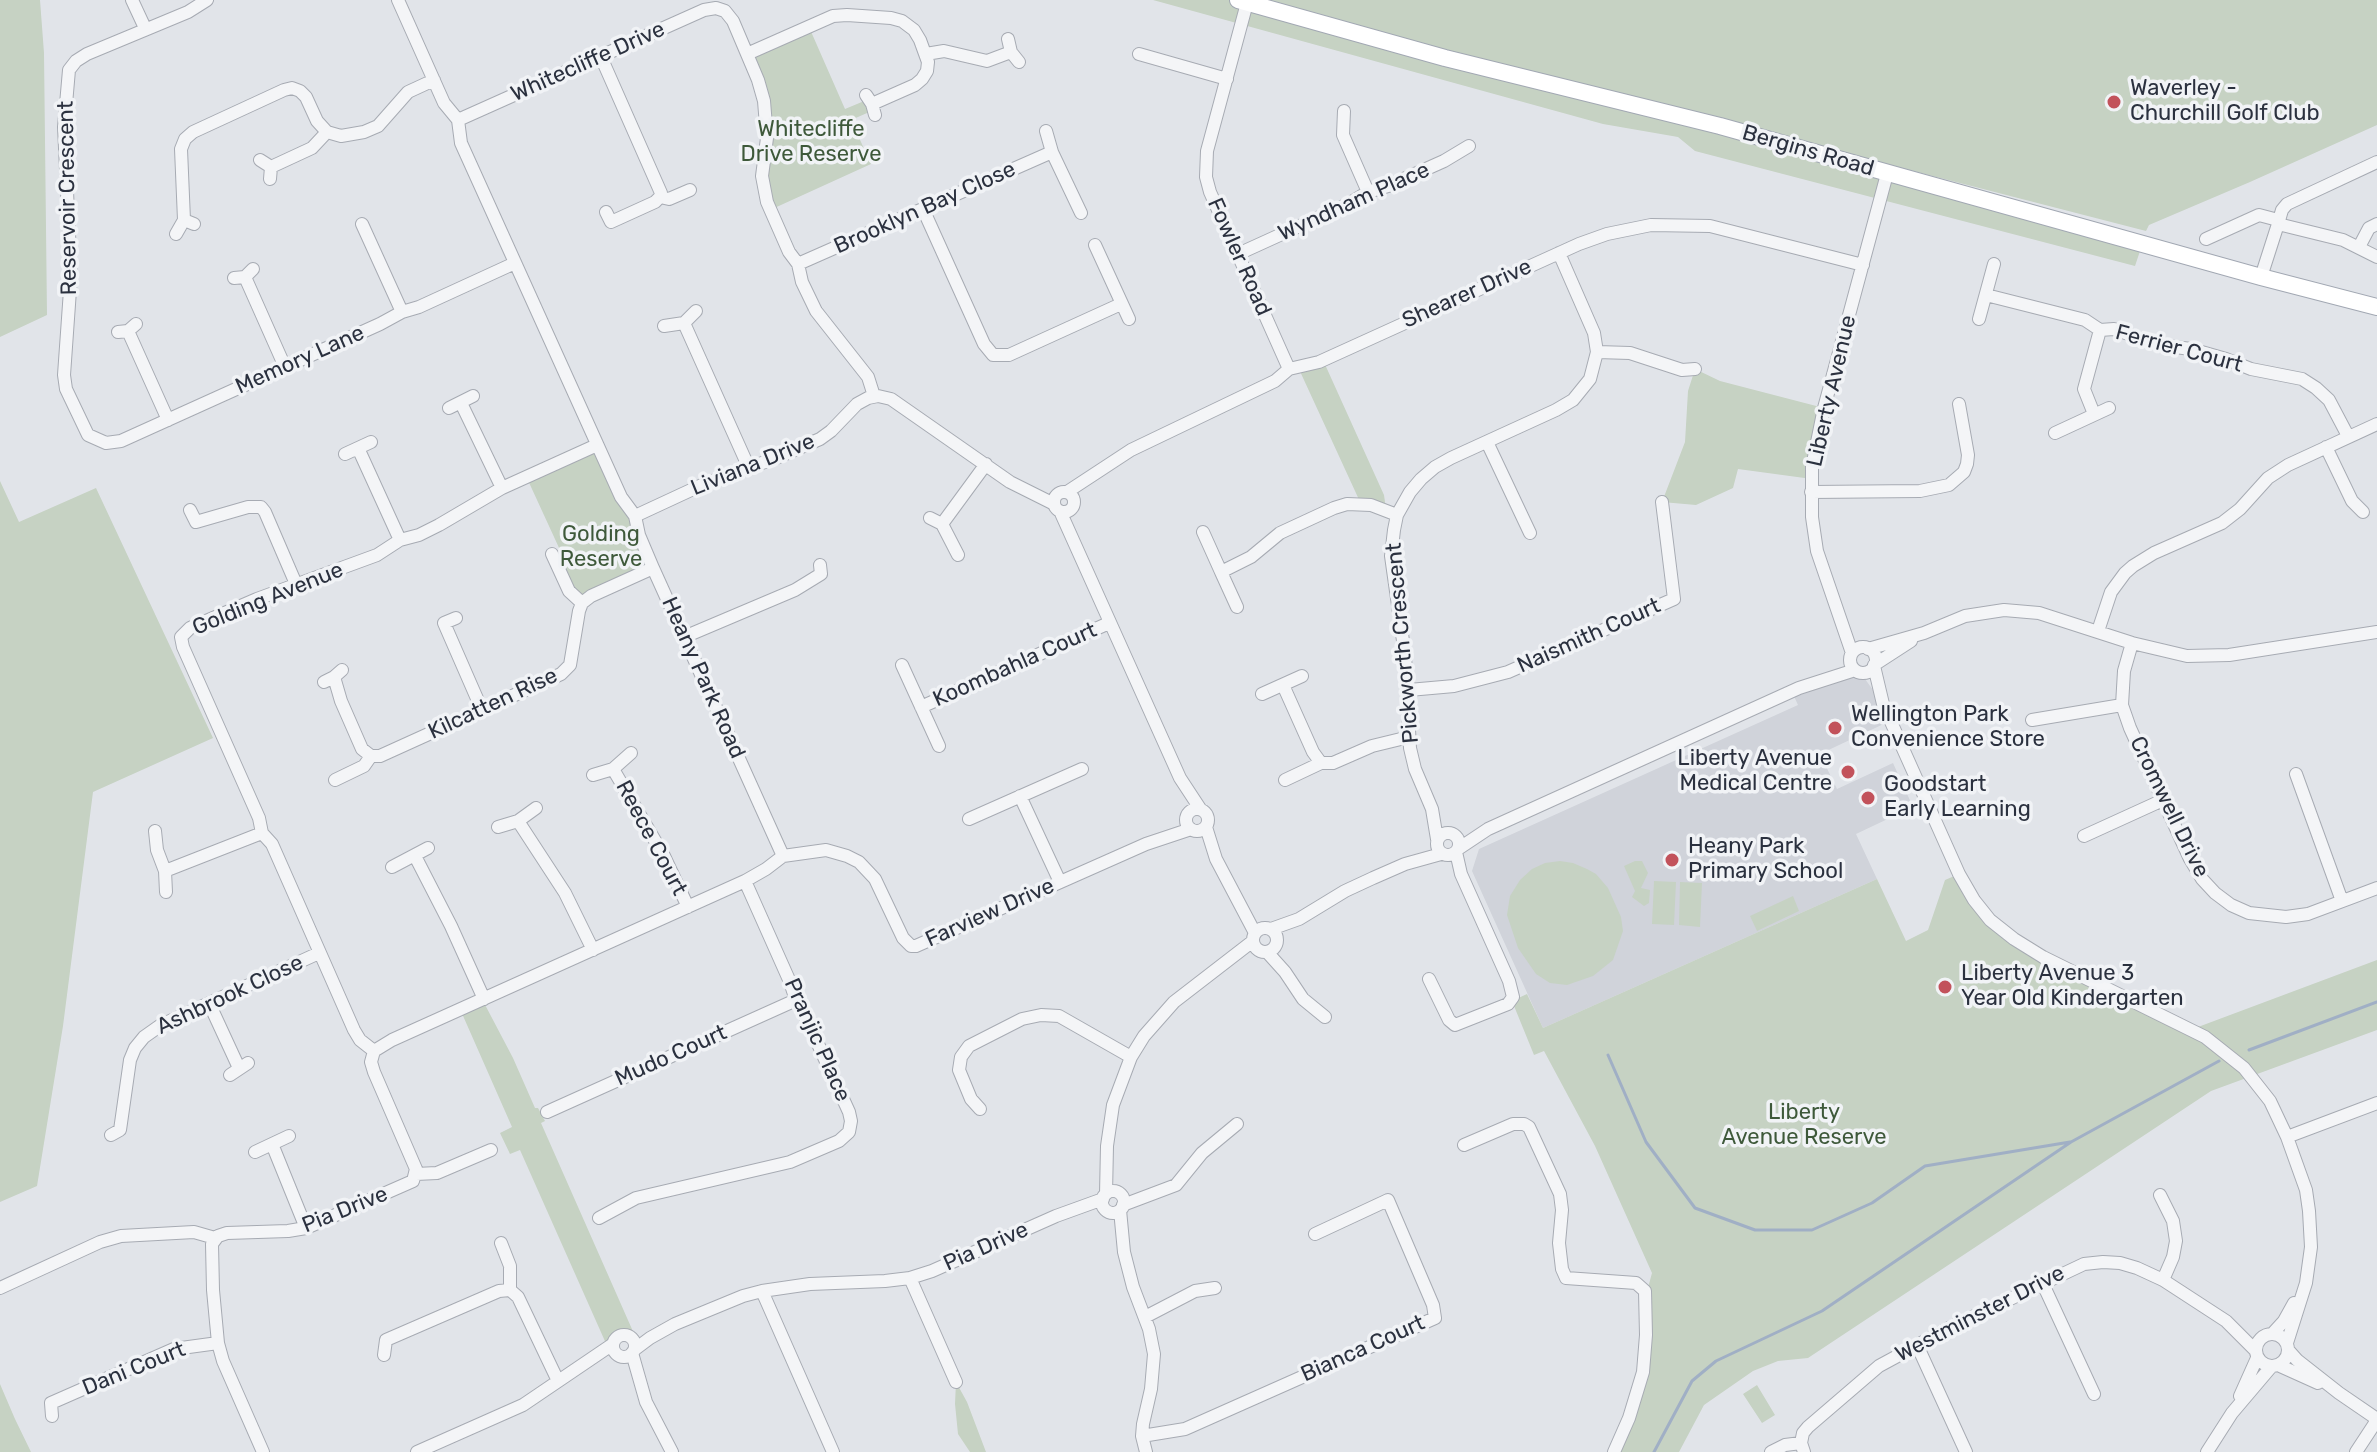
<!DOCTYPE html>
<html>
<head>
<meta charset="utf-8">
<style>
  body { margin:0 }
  canvas { display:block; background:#e1e4e9 }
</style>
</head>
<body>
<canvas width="2377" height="1452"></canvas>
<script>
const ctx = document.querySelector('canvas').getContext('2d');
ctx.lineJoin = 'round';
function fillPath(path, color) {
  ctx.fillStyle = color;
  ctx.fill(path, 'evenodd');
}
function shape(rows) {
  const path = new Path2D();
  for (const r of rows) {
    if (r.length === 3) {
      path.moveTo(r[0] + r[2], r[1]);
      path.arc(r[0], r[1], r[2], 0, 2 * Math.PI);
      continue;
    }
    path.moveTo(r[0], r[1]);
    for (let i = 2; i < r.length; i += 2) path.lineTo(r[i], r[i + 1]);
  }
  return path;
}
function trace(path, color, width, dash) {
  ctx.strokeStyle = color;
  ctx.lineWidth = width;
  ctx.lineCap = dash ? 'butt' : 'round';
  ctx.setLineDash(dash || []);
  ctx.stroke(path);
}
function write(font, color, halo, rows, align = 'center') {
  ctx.font = font + ' Rubik,sans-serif';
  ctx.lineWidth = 7;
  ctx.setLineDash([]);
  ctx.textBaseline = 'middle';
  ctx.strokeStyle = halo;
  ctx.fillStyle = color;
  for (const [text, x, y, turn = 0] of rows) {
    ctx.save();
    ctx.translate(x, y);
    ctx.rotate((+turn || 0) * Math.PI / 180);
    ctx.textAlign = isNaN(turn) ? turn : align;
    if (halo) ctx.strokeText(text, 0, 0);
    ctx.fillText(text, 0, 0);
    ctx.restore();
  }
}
fillPath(shape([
  [1860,672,1883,704,1890,721,1820,754,1837,789,1893,763,1913,807,1856,834,1877,879,1543,1028,1472,871,1479,849,1798,705,1792,692]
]), '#d0d3da');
fillPath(shape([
  [0,0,40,0,44,53,47,315,0,337],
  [1153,0,1238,0,2143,242,2135,266,1695,151,1678,137,1603,124],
  [1262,0,2377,0,2377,125,2250,182,2149,225,2146,231,1502,65],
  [809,27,845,109,869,99,874,110,851,120,871,164,770,210,764,194,767,138,747,54],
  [1323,360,1384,495,1386,509,1361,504,1298,367],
  [1695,369,1720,381,1824,408,1812,479,1738,469,1733,488,1696,505,1662,502,1685,442,1688,391],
  [597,445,653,568,582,603,552,554,560,550,526,476],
  [0,481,19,522,96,488,213,738,93,792,63,1026,37,1186,0,1202],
  [1560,861,1573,863,1587,869,1596,874,1608,888,1621,917,1623,931,1613,960,1593,976,1567,985,1550,983,1536,974,1518,948,1507,915,1510,896,1520,880,1532,869,1545,863],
  [1635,861,1642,861,1648,873,1641,888,1650,890,1649,903,1644,906,1632,897,1635,891,1624,866],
  [1959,874,2000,929,2190,1030,2377,960,2377,1030,2211,1091,1808,1358,1778,1361,1753,1371,1704,1405,1679,1452,1614,1452,1635,1403,1646,1295,1652,1273,1595,1146,1544,1051,1534,1055,1512,1001,1527,994,1543,1028,1877,879,1906,941,1928,930,1945,880],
  [1654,881,1676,882,1674,925,1652,924],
  [1680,882,1702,883,1700,927,1679,925],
  [1793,896,1799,911,1757,931,1750,916],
  [482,999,513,1058,535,1108,538,1108,545,1121,541,1123,635,1336,620,1336,608,1348,520,1150,510,1154,500,1133,512,1127,460,1009],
  [956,1382,967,1402,986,1452,970,1452,958,1434,955,1404],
  [0,1384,15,1419,31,1452,0,1452],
  [1757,1385,1775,1415,1762,1423,1743,1394]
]), '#c6d2c3');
trace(shape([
  [2249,1050,2377,1002],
  [1608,1055,1646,1142,1695,1208,1755,1230,1812,1230,1872,1203,1925,1166,2070,1142],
  [1654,1452,1692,1381,1716,1361,1822,1311,2071,1142,2219,1061]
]), '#a0afc5', 3);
const minor = shape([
  [132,0,145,28],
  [207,0,188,12,87,54,76,61,69,70,64,127,71,276,64,375,66,389,88,435,106,443,121,441,380,324,402,312,419,307,515,263],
  [398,0,444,103,458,120,461,143,621,497,635,516,639,535,653,568,783,856],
  [1247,3,1207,151,1206,177,1210,192,1289,369],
  [1008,39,1011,52,1019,62],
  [747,54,833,16,847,15,891,18,902,21,914,30,920,40,928,62,927,71,922,79,915,85,872,104],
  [926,54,944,51,987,61,1011,52],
  [1139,54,1227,79],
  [601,57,661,193,660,197,655,202,611,222,606,212],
  [866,95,872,104,875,115],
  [1344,111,1343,135,1368,192],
  [458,120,704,10,716,8,725,11,733,21,758,80,764,101,767,138,762,176,767,202,789,252,798,264,802,282,816,311,868,377,874,396],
  [1046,131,1052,152,1081,213],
  [260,160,271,167,270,179],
  [271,167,312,148,327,132],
  [660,197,669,199,690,190],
  [923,209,984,344,993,355,1009,355,1121,304],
  [184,220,181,149,185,139,193,132,284,90,292,88,300,91,306,97,317,121,327,132,341,136,364,132,378,126,408,92,434,80],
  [362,224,402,312],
  [2278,224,2282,210,2287,204,2377,162],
  [176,234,184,220,194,224],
  [2206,239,2259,215,2278,220],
  [1095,245,1129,319],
  [2359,247,2369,228,2377,224],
  [1238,254,1350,203,1368,192,1388,186,1444,161,1469,146],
  [798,264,1052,152],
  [245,277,285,367],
  [2261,277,2278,224,2343,240,2377,257],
  [234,278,245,277,253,269],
  [1986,295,2085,320,2100,330,2114,329,2159,345,2191,349,2226,359,2251,369,2302,379,2316,388,2329,400,2348,436],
  [1979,319,1994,264],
  [684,323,749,468],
  [664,326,684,323,696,311],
  [128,331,168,420],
  [118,332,128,331,136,324],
  [1597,352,1630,353,1682,370,1695,369],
  [461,403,502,488],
  [449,408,473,396],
  [2094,414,2084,389,2100,330],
  [2055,433,2109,408],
  [1487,442,1530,533],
  [2326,447,2352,501,2363,512],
  [358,448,400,540],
  [345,454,371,442],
  [1064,502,10],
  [1067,492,1131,450,1275,381,1289,369,1319,362,1579,244,1607,234,1651,225,1710,226,1863,265],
  [1811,492,1920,491,1949,485,1964,472,1967,464,1968,455,1959,404],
  [190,510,196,522,248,507,261,507,265,512,296,584],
  [1060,511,1180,778,1201,810],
  [635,516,704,484,776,458,820,439,831,431,857,404,868,398,878,396,891,399,1010,482,1054,504],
  [930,518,942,524,958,555],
  [942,524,986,464],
  [1203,532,1221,572],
  [552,554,569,591,582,603],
  [1237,607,1221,572,1251,557,1280,533,1334,508,1347,504,1371,505,1397,515],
  [456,618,444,623,482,710],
  [2098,631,2111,592,2125,573,2133,566,2154,553,2222,523,2240,509,2268,478,2288,465,2377,424],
  [684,637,795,590,821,574,820,565],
  [2132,643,2124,671,2122,705,2130,728,2190,859,2202,879,2215,893,2231,905,2249,913,2286,917,2308,914,2377,888],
  [1863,660,13],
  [1868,649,1924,633,1965,616,2004,610,2039,613,2132,643,2187,656,2229,655,2377,632],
  [1852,653,1817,551,1812,517,1812,467,1824,408,1887,174],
  [902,665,939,746],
  [1874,665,1911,641],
  [1874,666,1883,704,1959,874,1974,900,1990,920,2014,939,2043,957,2205,1037,2244,1068,2270,1101,2287,1137,2306,1190,2309,1211,2311,1247,2306,1283,2287,1343],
  [334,677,341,701,362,749,371,756,380,756,561,674,570,665,579,611,582,603,591,596,653,568],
  [324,682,334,677,342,670],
  [1283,685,1313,752,1321,763],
  [1409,690,1454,686,1508,672,1674,599,1662,502],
  [1262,694,1302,676],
  [921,707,1109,623],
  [2032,720,2122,705],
  [613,769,664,856,688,907],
  [2296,774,2342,901],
  [593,775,613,769,631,753],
  [335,780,364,766,371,756],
  [1285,780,1321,763,1333,763,1372,746,1409,737],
  [1020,796,1060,882],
  [1197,820,11],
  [969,819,1082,769],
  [518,821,565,893,593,950],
  [498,827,518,821,536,808],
  [1206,827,1216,859,1255,933],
  [155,831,157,850,165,871,166,892],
  [1448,844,11],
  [2084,836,2163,800],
  [1437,839,1432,809,1415,769,1410,748,1405,655,1391,556,1394,530,1397,515,1410,492,1421,479,1435,467,1451,458,1556,410,1573,400,1590,379,1597,352,1594,333,1559,253],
  [1458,849,1488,829,1799,688,1855,670],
  [415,856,451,926,484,999],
  [783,856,826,850,847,856,859,862,875,879,903,938,911,946,916,946,1146,844,1191,829],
  [392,867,428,848],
  [165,871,262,833],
  [1265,940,12],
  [1271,929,1299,919,1345,891,1373,878,1405,864,1441,854],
  [1267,952,1285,972,1303,999,1325,1017],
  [1429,979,1449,1020,1455,1025,1508,1004,1513,997,1509,981,1461,874,1456,852],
  [209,1003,239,1068],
  [374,1051,360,1040,354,1030,272,844,262,833,259,818,183,647,181,637,190,628,257,599,377,555,400,540,419,535,439,525,502,488,597,445],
  [374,1051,392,1040,745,881,766,869,783,856],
  [230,1075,248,1063],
  [980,1109,971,1099,959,1070,961,1057,969,1046,1022,1019,1041,1015,1059,1016,1131,1057],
  [547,1112,796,1000],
  [111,1135,120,1130,130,1060,135,1048,144,1037,161,1025,319,953],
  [2287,1137,2377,1103],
  [272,1144,306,1228],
  [1464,1145,1513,1124,1524,1124,1529,1127,1560,1194,1562,1210,1559,1243,1562,1269,1566,1278,1636,1283,1645,1291,1646,1335,1643,1372,1629,1418,1614,1452],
  [255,1152,289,1136],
  [416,1174,437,1173,491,1150],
  [1113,1202,11],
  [1106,1194,1107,1146,1113,1105,1131,1057,1144,1036,1174,1002,1253,941],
  [2160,1195,2173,1221,2176,1241,2173,1257,2163,1280],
  [1123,1205,1176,1185,1202,1153,1237,1124],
  [1120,1210,1124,1252,1133,1287,1149,1329,1154,1354,1151,1389,1143,1424,1142,1436,1146,1452],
  [599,1218,636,1198,790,1162,839,1141,849,1132,851,1121,849,1112,808,1022,796,1000,790,982,745,881],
  [501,1243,510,1266,510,1290],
  [910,1278,956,1382],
  [2042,1282,2094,1394],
  [0,1288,100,1242,121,1236,194,1232,215,1238],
  [762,1291,833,1452],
  [1145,1317,1195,1291,1215,1288],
  [2273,1333,2284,1321,2294,1303],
  [2272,1350,16],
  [624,1346,11],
  [1917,1345,1966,1452],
  [634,1350,650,1338,675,1324,743,1296,762,1291,810,1284,885,1281,910,1278,932,1271,1056,1216,1103,1199],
  [2289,1351,2297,1360,2339,1393,2377,1419],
  [632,1353,646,1402,672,1452],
  [384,1355,386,1340,499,1291,510,1290,518,1297,558,1381],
  [2278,1365,2318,1383],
  [2240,1396,2257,1358],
  [52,1416,51,1403,174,1349,218,1343],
  [1142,1436,1185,1429,1435,1318,1433,1305,1388,1200,1315,1234],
  [263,1452,223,1361,218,1343,213,1290,212,1244,218,1236,227,1233,288,1231,306,1228,413,1181,416,1169,374,1072,371,1062,374,1051],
  [417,1452,523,1405,613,1344],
  [1771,1452,1785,1445,1801,1443],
  [1804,1452,1801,1443,1803,1433,1808,1427,1879,1366,1951,1327,2084,1264,2103,1262,2120,1263,2137,1268,2163,1280,2226,1321,2255,1350],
  [2207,1452,2232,1413,2271,1367],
  [2356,1452,2377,1420]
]);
const major = shape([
  [1238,0,1445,58,1720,126,2261,277,2377,307]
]);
trace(minor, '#a7abb3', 14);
trace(major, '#a2a8b3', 18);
trace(minor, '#f4f5f7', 12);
trace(major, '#fff', 16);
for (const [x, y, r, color] of [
  [2114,102,8,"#c2525b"],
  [1835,728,8,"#c2525b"],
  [1848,772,8,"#c2525b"],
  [1868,798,8,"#c2525b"],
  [1672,860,8,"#c2525b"],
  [1945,987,8,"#c2525b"]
]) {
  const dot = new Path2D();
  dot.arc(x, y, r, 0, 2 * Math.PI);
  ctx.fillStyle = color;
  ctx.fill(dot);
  trace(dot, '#f1f3f6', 3);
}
write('22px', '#2b313f', '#f1f3f6', [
  ["Whitecliffe Drive",588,62,-24],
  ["Bergins Road",1808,151,16],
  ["Reservoir Crescent",68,198,-91],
  ["Wyndham Place",1354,202,-24],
  ["Brooklyn Bay Close",925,208,-24],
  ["Fowler Road",1239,257,66],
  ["Shearer Drive",1467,294,-24],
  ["Ferrier Court",2179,349,15],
  ["Memory Lane",300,360,-24],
  ["Liberty Avenue",1832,391,-77],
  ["Liviana Drive",753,465,-22],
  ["Golding Avenue",268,599,-22],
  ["Naismith Court",1589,636,-24],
  ["Pickworth Crescent",1403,643,-95],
  ["Koombahla Court",1015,665,-24],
  ["Heany Park Road",703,678,66],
  ["Kilcatten Rise",493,704,-25],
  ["Cromwell Drive",2169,807,64],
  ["Reece Court",651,838,62],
  ["Farview Drive",990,913,-24],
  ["Ashbrook Close",230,995,-25],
  ["Pranjic Place",817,1040,66],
  ["Mudo Court",671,1056,-24],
  ["Pia Drive",345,1210,-22],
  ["Pia Drive",986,1247,-24],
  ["Westminster Drive",1980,1314,-27],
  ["Bianca Court",1363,1349,-24],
  ["Dani Court",134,1369,-22]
]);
write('22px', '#2b313f', '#f1f3f6', [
  ["Waverley -",2130,89],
  ["Churchill Golf Club",2130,114],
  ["Wellington Park",1851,715],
  ["Convenience Store",1851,740],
  ["Liberty Avenue",1832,759,"right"],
  ["Medical Centre",1832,784,"right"],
  ["Goodstart",1884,785],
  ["Early Learning",1884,810],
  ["Heany Park",1688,847],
  ["Primary School",1688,872],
  ["Liberty Avenue 3",1961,974],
  ["Year Old Kindergarten",1961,999]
], 'left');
write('22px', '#3e593a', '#f1f3f6', [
  ["Whitecliffe",811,130],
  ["Drive Reserve",811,155],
  ["Golding",601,535],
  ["Reserve",601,560],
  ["Liberty",1804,1113],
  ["Avenue Reserve",1804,1138]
]);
</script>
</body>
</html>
